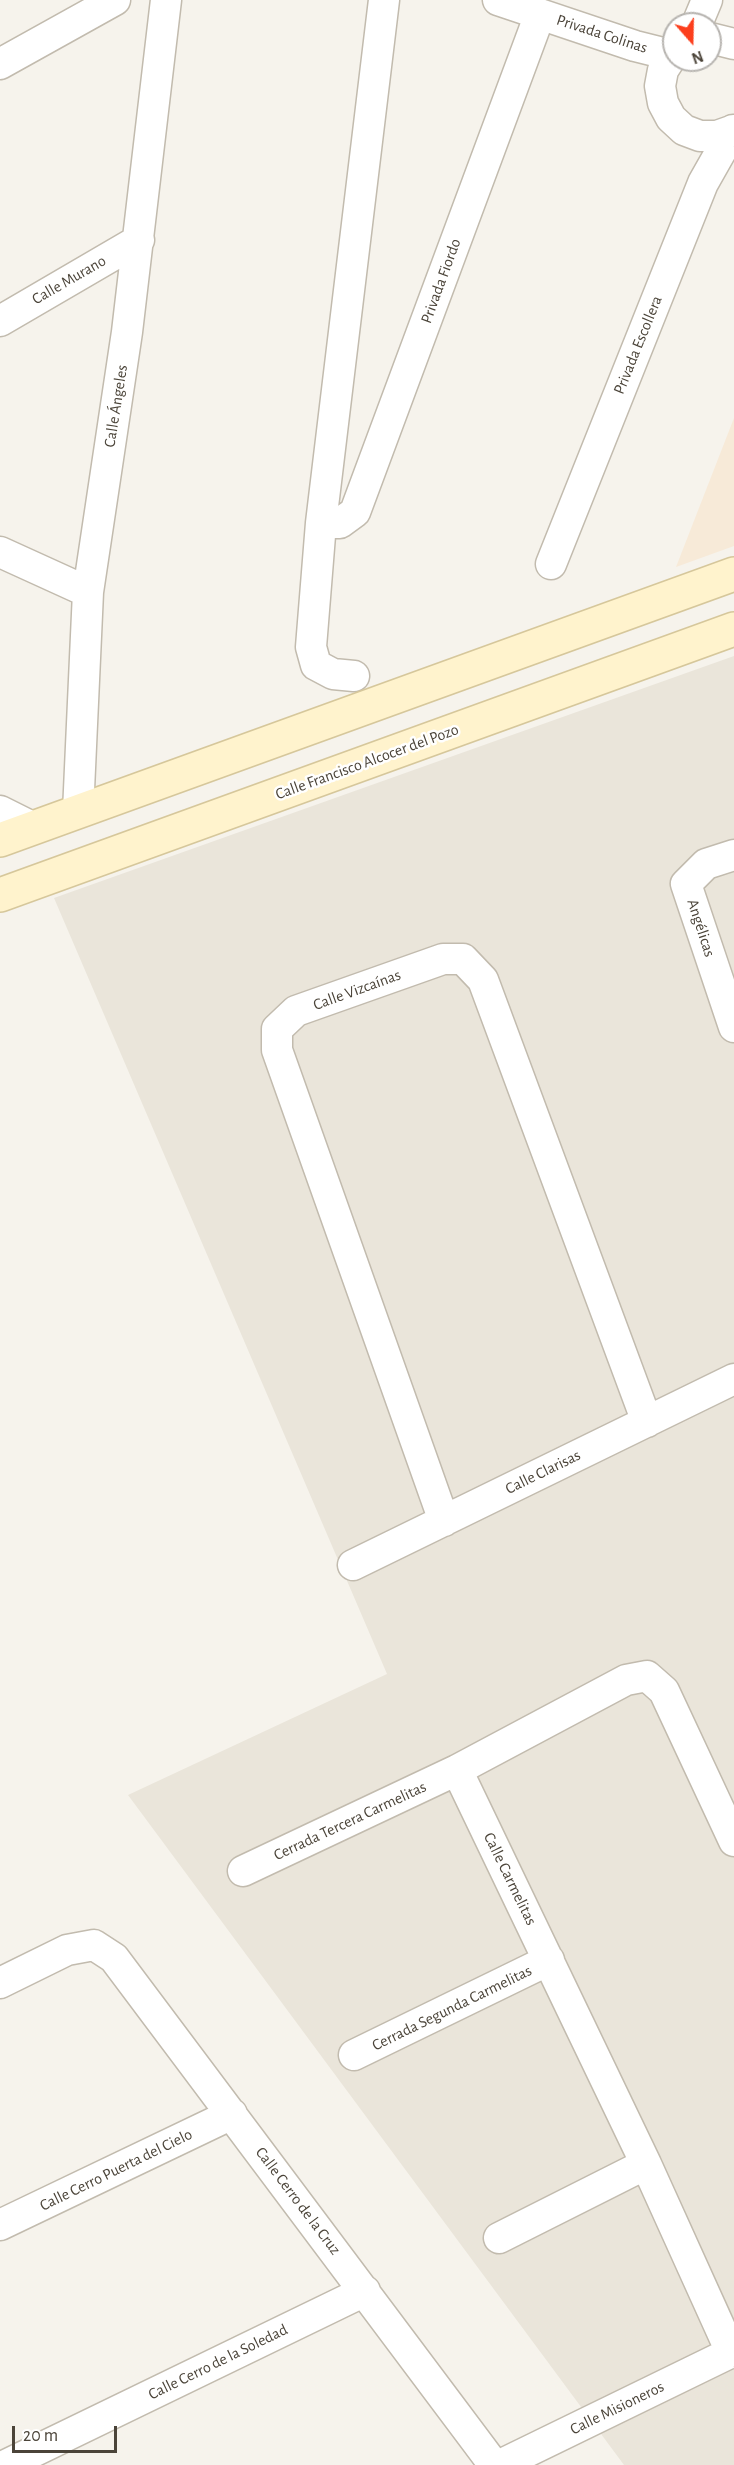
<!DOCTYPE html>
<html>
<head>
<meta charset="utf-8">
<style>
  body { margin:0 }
  #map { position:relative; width:734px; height:2465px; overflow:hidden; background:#f6f3ec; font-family:"Alegreya Sans",sans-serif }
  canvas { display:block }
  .north { position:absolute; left:662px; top:12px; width:60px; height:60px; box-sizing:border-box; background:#fff; border:2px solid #b7b4b0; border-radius:50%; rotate:160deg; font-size:16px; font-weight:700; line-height:24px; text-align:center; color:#4b4439 }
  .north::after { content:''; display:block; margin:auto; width:21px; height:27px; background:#fc3f1d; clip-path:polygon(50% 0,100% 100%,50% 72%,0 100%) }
  .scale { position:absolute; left:12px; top:2426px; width:105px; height:27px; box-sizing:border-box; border:3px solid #4b4439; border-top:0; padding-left:8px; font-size:18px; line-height:21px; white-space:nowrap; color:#4b4439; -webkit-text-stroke:4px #fff; paint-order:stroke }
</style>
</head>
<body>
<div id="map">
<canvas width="734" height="2465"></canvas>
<div class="north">N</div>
<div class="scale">20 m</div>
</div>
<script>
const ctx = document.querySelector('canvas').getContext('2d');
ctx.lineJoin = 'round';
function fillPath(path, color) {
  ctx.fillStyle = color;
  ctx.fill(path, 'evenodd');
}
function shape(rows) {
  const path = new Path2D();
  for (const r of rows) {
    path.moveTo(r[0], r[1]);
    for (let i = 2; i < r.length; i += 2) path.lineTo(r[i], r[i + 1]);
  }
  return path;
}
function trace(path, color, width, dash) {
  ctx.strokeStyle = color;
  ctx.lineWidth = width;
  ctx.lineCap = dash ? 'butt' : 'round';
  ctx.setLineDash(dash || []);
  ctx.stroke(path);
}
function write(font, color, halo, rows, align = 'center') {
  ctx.font = font + ' "Alegreya Sans",sans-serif';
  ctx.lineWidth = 5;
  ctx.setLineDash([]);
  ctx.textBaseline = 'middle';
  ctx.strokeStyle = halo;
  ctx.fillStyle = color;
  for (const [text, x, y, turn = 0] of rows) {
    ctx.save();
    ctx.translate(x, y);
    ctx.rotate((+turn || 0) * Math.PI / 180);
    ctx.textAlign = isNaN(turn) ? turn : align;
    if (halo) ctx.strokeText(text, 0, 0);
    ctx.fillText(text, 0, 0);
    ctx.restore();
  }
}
fillPath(shape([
  [734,656,734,2465,624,2465,128,1795,387,1674,54,898]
]), '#eae5da');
fillPath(shape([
  [734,418,734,546,676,567]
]), '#f7ead8');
const street = shape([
  [498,0,635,46,671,55],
  [697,24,707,0],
  [710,38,734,44],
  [674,53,663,70,660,86,663,103,671,118,684,130,700,136,717,136,734,130],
  [0,64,115,0],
  [0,321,139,240],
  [321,523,340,523,355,512,540,14],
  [0,552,88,592],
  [551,564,703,183,733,130],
  [354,676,333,674,316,665,311,647,321,523,384,0],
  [0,811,34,828],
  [78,812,88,592,127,332,166,0],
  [734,855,706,864,686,884,734,1027],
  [444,1521,277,1050,277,1029,296,1011,443,959,463,959,483,980,647,1422],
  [353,1565,734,1379],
  [457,1770,646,2164,731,2352],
  [243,1871,457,1770,626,1680,647,1676,664,1691,734,1841],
  [0,1983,67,1950,94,1945,114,1958,494,2465],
  [354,2055,549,1960],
  [0,2225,232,2114],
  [499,2238,646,2164],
  [6,2465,365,2291],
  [500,2465,734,2351]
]);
const secondary = shape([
  [0,840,734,574],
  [0,895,734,629]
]);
trace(street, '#c2bbae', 33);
trace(secondary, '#d6c79b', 36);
trace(street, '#fff', 30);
trace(secondary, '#fff3cd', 33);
write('16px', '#4b4439', '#fff', [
  ["Privada Colinas",602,34,18],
  ["Calle Murano",69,280,-30],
  ["Privada Fiordo",441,281,-70],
  ["Privada Escollera",638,345,-68],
  ["Calle Ángeles",116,406,-81],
  ["Calle Francisco Alcocer del Pozo",367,762,-20],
  ["Angélicas",701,928,72],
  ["Calle Vizcaínas",357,990,-20],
  ["Calle Clarisas",543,1472,-26],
  ["Cerrada Tercera Carmelitas",350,1821,-25],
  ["Calle Carmelitas",510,1879,64],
  ["Cerrada Segunda Carmelitas",452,2008,-26],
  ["Calle Cerro Puerta del Cielo",116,2170,-26],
  ["Calle Cerro de la Cruz",298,2201,53],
  ["Calle Cerro de la Soledad",218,2362,-26],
  ["Calle Misioneros",617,2408,-26]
]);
</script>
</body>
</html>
